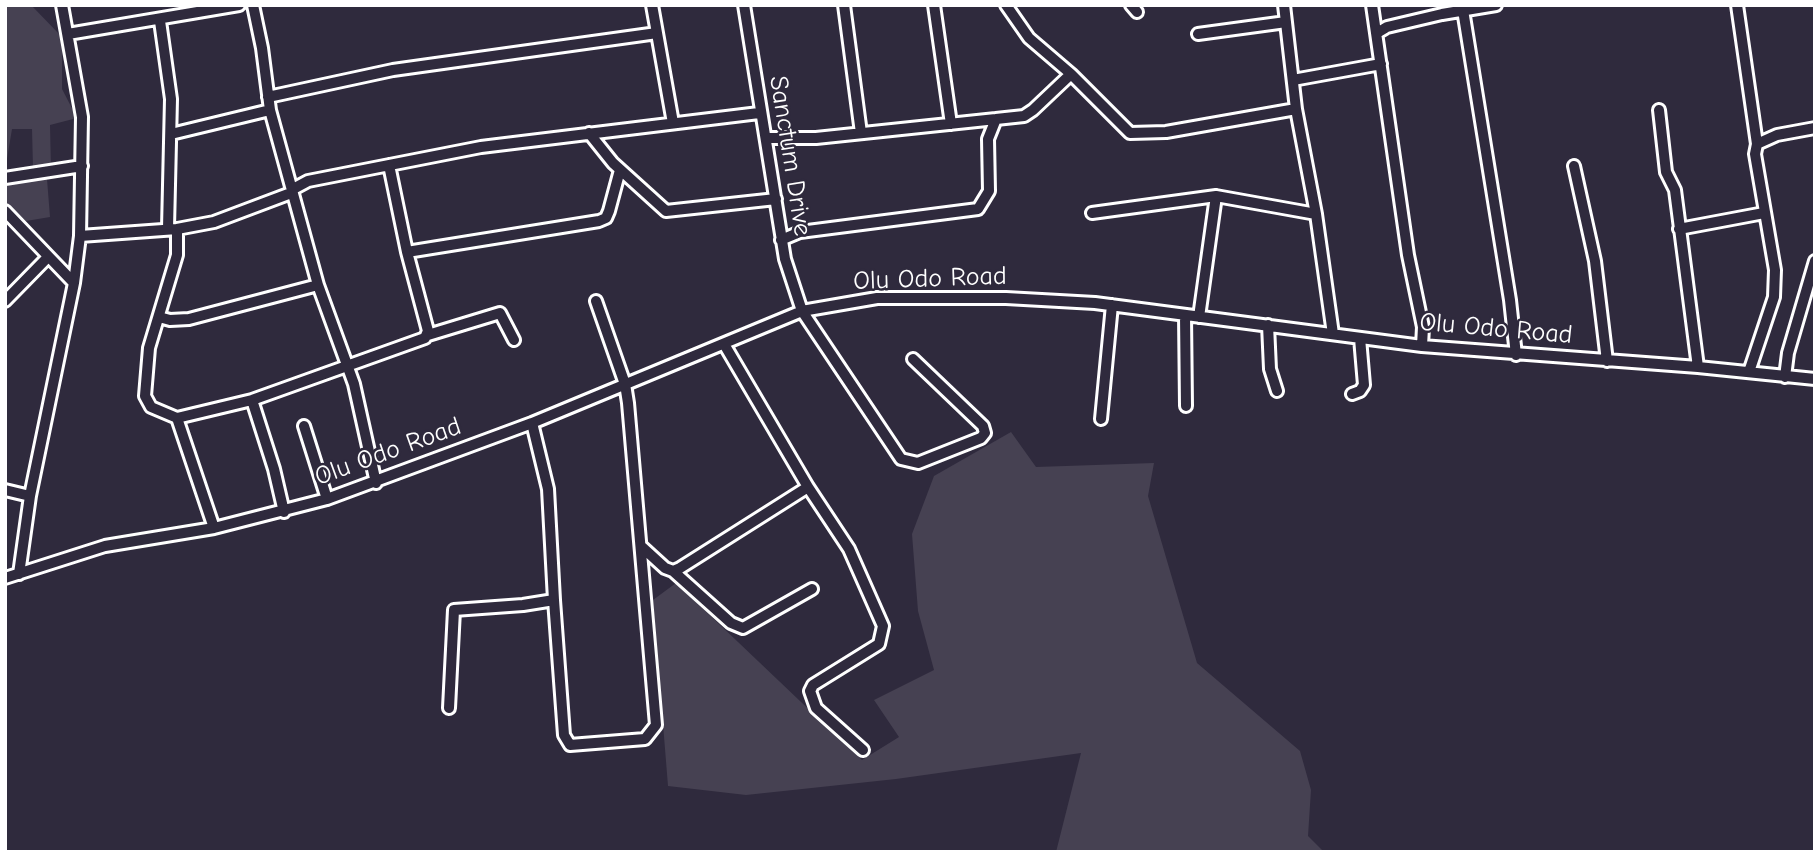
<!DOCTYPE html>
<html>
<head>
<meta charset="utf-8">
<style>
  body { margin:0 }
  #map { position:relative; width:1820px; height:857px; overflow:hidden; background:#2f2a3d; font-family:"Comic Neue",sans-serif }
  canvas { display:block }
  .frame { position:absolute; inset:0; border:7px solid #fff; pointer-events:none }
</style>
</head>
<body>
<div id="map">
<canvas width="1820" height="857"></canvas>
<div class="frame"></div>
</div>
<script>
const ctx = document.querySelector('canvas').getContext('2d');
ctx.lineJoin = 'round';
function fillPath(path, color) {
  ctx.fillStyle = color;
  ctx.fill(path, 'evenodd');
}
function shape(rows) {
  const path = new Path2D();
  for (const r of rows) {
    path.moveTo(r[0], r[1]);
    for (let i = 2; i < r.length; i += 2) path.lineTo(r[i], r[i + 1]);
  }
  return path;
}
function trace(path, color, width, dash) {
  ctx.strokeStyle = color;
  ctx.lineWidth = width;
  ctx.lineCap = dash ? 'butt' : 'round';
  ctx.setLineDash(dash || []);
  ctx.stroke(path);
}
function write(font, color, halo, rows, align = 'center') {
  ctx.font = font + ' "Comic Neue",sans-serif';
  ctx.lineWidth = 5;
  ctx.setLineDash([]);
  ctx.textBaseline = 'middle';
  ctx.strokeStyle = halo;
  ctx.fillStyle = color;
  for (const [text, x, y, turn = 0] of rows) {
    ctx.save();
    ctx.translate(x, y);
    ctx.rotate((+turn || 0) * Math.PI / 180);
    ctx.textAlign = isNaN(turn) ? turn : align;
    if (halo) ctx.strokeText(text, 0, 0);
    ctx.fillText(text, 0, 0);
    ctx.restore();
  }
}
fillPath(shape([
  [5,5,31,5,62,37,62,89,77,118,50,125,51,170,47,179,50,217,26,221,5,202,5,182,33,178,33,168,32,129,12,129,5,171],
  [1011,432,1036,467,1154,463,1148,496,1197,663,1300,751,1311,790,1308,836,1324,852,1056,852,1081,753,896,779,746,795,668,786,653,600,676,583,862,760,899,737,874,700,934,670,918,611,912,534,934,476]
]), '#464152');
const minor = shape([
  [253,5,262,48,270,110,318,285],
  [652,5,673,123],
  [744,5,785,259,802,311,901,459,918,463,981,438,985,433,983,426,913,359],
  [844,5,861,133],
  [934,5,951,124],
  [1006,5,1029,38,1071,74,1130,133,1166,132,1296,109],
  [1131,5,1137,12],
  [1284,5,1296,109,1316,214,1333,334],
  [1372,5,1408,255,1423,327,1422,346],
  [1737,5,1757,144,1755,154,1775,270,1774,297,1749,372],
  [1463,10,1510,300,1516,355],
  [160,21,171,99,168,228],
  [1377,33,1387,27,1442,14,1496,5],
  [68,34,239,5],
  [1198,34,1286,22],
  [1293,80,1381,64],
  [268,97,393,70,657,33],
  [1659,110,1666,172,1675,190,1698,367],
  [589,133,613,163,666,211,776,199],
  [171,134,270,110],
  [766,138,816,138,996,119],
  [1757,144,1777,135,1815,128],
  [389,165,407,252,599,221,606,218,609,211,620,170],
  [1574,166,1595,261,1607,361],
  [5,178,82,166],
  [5,211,74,283],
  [1092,213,1216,196,1316,214],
  [177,229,214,222,291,193,295,188,308,181,481,147,759,113],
  [1679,229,1764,213],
  [80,236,177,229,177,255,149,348,145,396,151,407,177,418,214,528],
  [781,240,800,232,978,209,989,191,988,139,996,119,1024,116,1033,110,1071,74],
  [5,301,48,257],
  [1185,315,1186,406],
  [159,317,170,320,189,319,318,285,354,384,376,483],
  [1199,317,1216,196],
  [1268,325,1270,369,1277,391],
  [428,335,500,313,514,340],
  [724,344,808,487,849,549,883,626,879,644,813,685,810,691,816,708,863,750],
  [1785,377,1788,353,1815,261],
  [1352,394,1360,391,1364,385,1360,338],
  [252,400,274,469,284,512],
  [177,418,252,400,425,338,428,331,407,252],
  [1101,419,1112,305],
  [304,426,327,499],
  [5,490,30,496],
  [642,547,665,568,673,571,680,568,808,487],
  [673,571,731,623,743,628,812,589],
  [19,574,30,496,74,283,80,236,82,117,62,5],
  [5,578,105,546,214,528,327,499,532,423,802,311,877,298,1006,298,1095,303,1422,346,1698,367,1815,379],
  [554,600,564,735,570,745,645,739,656,725,628,403,625,384,596,301],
  [449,708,454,610,523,605,554,600,548,489,532,423]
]);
trace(minor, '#fff', 16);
trace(minor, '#2f2a3d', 10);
write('26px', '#fff', '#2f2a3d', [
  ["Sanctum Drive",790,156,81],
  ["Olu Odo Road",930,279,-2],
  ["Olu Odo Road",1496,329,5],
  ["Olu Odo Road",388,452,-20]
]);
</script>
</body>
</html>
